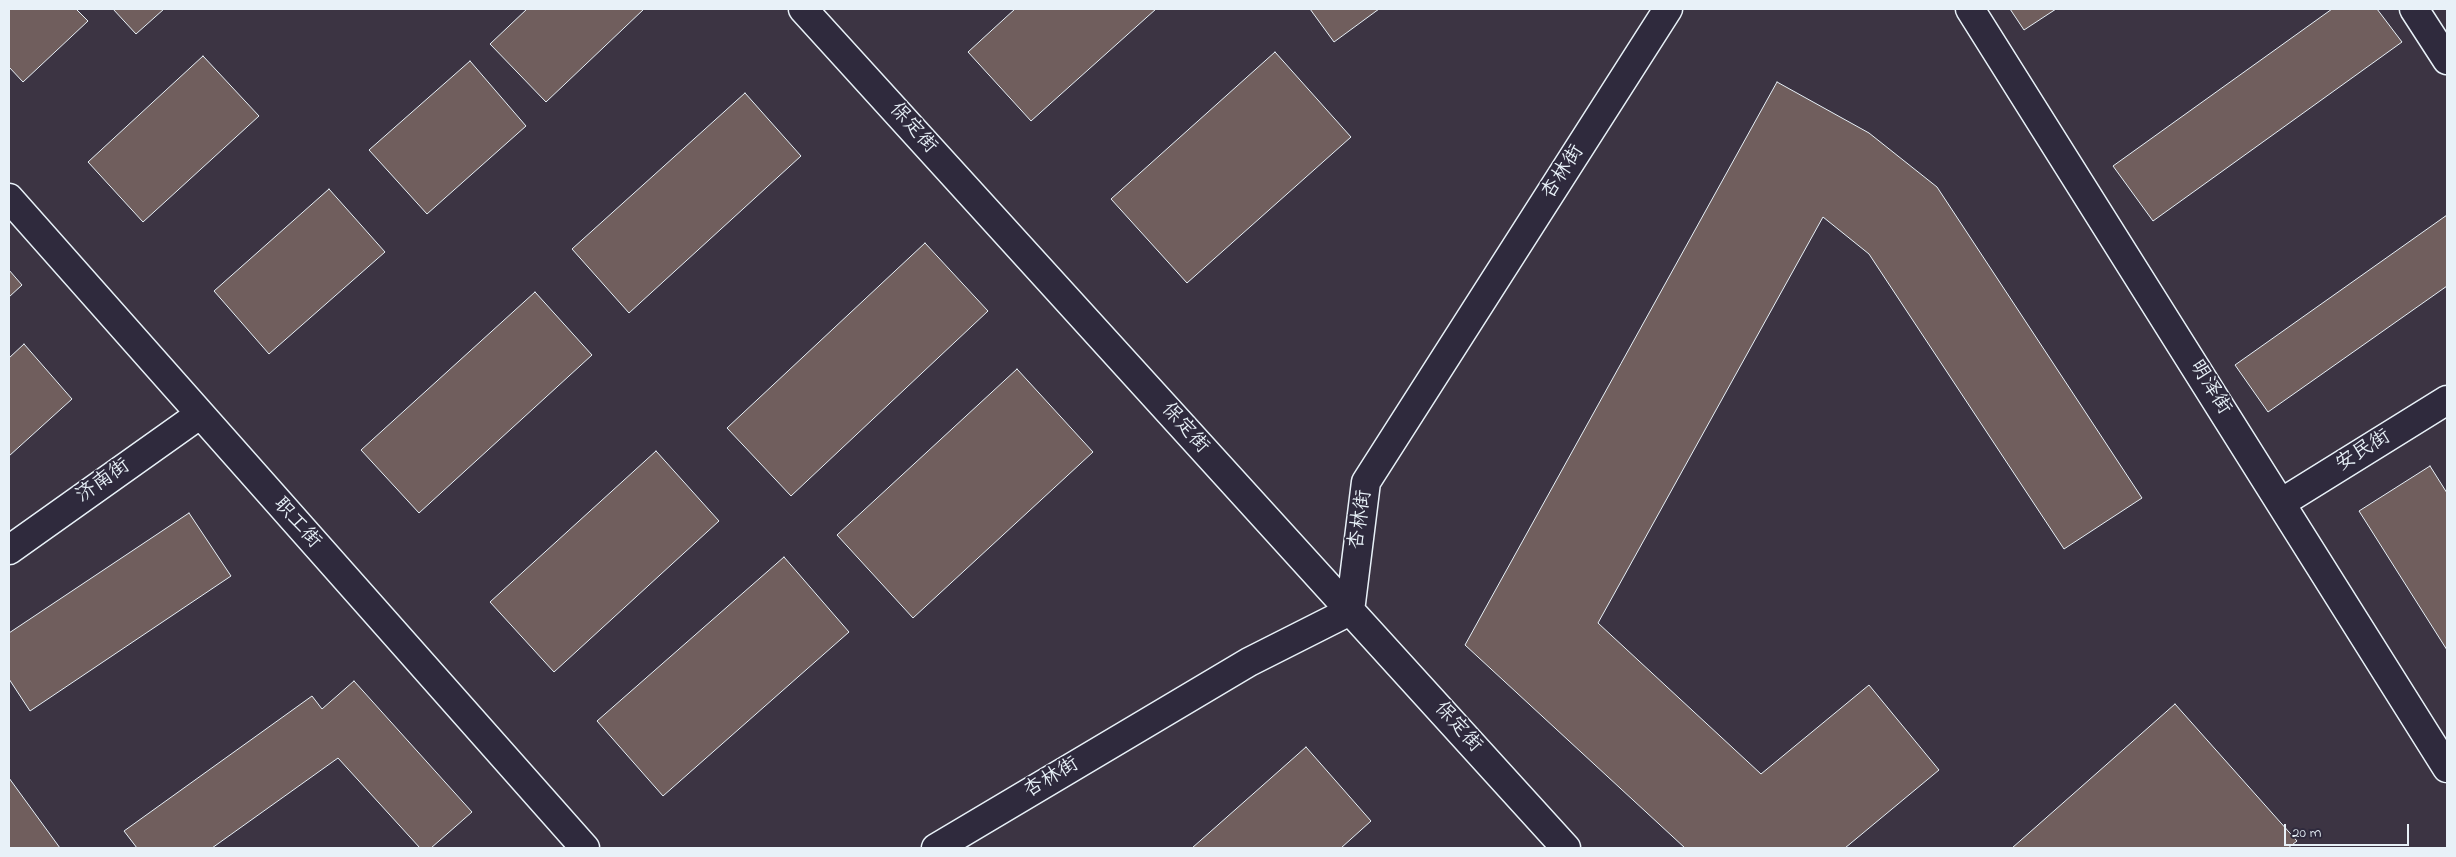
<!DOCTYPE html>
<html>
<head>
<meta charset="utf-8">
<style>
  body { margin:0 }
  #map { position:relative; width:2456px; height:857px; overflow:hidden; background:#3c3443; font-family:"Indie Flower",sans-serif }
  canvas { display:block }
  .frame { position:absolute; inset:0; border:10px solid #e8f1f8; pointer-events:none }
  .scale { position:absolute; left:2284px; top:824px; width:125px; height:22px; box-sizing:border-box; border:2px solid #e8f1f8; border-top:0; padding-left:6px; font-size:15px; line-height:18px; white-space:nowrap; color:#e8f1f8; -webkit-text-stroke:4px #2f2a3d; paint-order:stroke }
</style>
</head>
<body>
<div id="map">
<canvas width="2456" height="857"></canvas>
<div class="frame"></div>
<div class="scale">20 m</div>
</div>
<script>
const ctx = document.querySelector('canvas').getContext('2d');
ctx.lineJoin = 'round';
function fillPath(path, color) {
  ctx.fillStyle = color;
  ctx.fill(path, 'evenodd');
}
function shape(rows) {
  const path = new Path2D();
  for (const r of rows) {
    path.moveTo(r[0], r[1]);
    for (let i = 2; i < r.length; i += 2) path.lineTo(r[i], r[i + 1]);
  }
  return path;
}
function trace(path, color, width, dash) {
  ctx.strokeStyle = color;
  ctx.lineWidth = width;
  ctx.lineCap = dash ? 'butt' : 'round';
  ctx.setLineDash(dash || []);
  ctx.stroke(path);
}
function write(font, color, halo, rows, align = 'center') {
  ctx.font = font + ' "Indie Flower","LXGW WenKai TC",sans-serif';
  ctx.lineWidth = 4;
  ctx.setLineDash([]);
  ctx.textBaseline = 'middle';
  ctx.strokeStyle = halo;
  ctx.fillStyle = color;
  for (const [text, x, y, turn = 0] of rows) {
    ctx.save();
    ctx.translate(x, y);
    ctx.rotate((+turn || 0) * Math.PI / 180);
    ctx.textAlign = isNaN(turn) ? turn : align;
    if (halo) ctx.strokeText(text, 0, 0);
    ctx.fillText(text, 0, 0);
    ctx.restore();
  }
}
const building = shape([
  [9,9,76,9,88,21,23,82,9,67,9,9],
  [113,9,164,9,136,34,113,9],
  [527,9,644,9,546,102,490,44,527,9],
  [1015,9,1156,9,1031,121,968,52,1015,9],
  [1310,9,1379,9,1334,42,1310,9],
  [2010,9,2056,9,2024,30,2010,9],
  [2332,9,2377,9,2402,42,2153,221,2113,166,2332,9],
  [1275,52,1351,137,1187,283,1111,199,1275,52],
  [203,56,259,116,143,222,88,162,203,56],
  [470,61,526,126,427,214,369,150,470,61],
  [1777,82,1869,133,1937,187,2142,498,2064,549,1869,254,1823,217,1598,623,1761,774,1869,685,1939,770,1845,848,1685,848,1465,645,1777,82],
  [745,93,801,156,629,313,572,249,745,93],
  [329,189,385,252,269,354,214,291,329,189],
  [2447,215,2447,286,2268,412,2235,365,2447,215],
  [925,243,988,311,791,496,727,428,925,243],
  [9,270,22,285,9,297,9,270],
  [535,292,592,355,419,513,361,450,535,292],
  [24,344,72,399,9,456,9,358,24,344],
  [1017,369,1093,452,913,618,837,535,1017,369],
  [656,451,719,521,554,672,490,602,656,451],
  [2430,466,2447,493,2447,650,2359,511,2430,466],
  [189,513,231,576,30,711,9,679,9,633,189,513],
  [784,557,849,632,663,796,597,721,784,557],
  [354,681,472,812,431,848,420,848,338,758,212,848,137,848,124,831,312,696,322,709,354,681],
  [2175,704,2297,841,2288,848,2012,848,2175,704],
  [1306,747,1371,821,1341,848,1192,848,1306,747],
  [9,778,60,848,9,848,9,778]
]);
fillPath(building, '#705e5d');
trace(building, '#e8f1f8', 1);
const minor = shape([
  [803,9,1566,848],
  [1970,9,2447,768],
  [2414,9,2447,60],
  [9,198,585,848],
  [2281,503,2447,400],
  [9,550,199,415],
  [936,848,1249,662,1350,611,1366,482,1668,9]
]);
trace(minor, '#e8f1f8', 31);
trace(minor, '#2f2a3d', 28);
write('20px', '#e8f1f8', '#2f2a3d', [
  ["保定街",912,129,48],
  ["杏林街",1564,173,-57],
  ["明泽街",2209,388,58],
  ["保定街",1184,429,48],
  ["安民街",2364,452,-32],
  ["济南街",104,482,-35],
  ["杏林街",1362,520,-82],
  ["职工街",296,524,48],
  ["保定街",1457,728,48],
  ["杏林街",1052,779,-31]
]);
</script>
</body>
</html>
